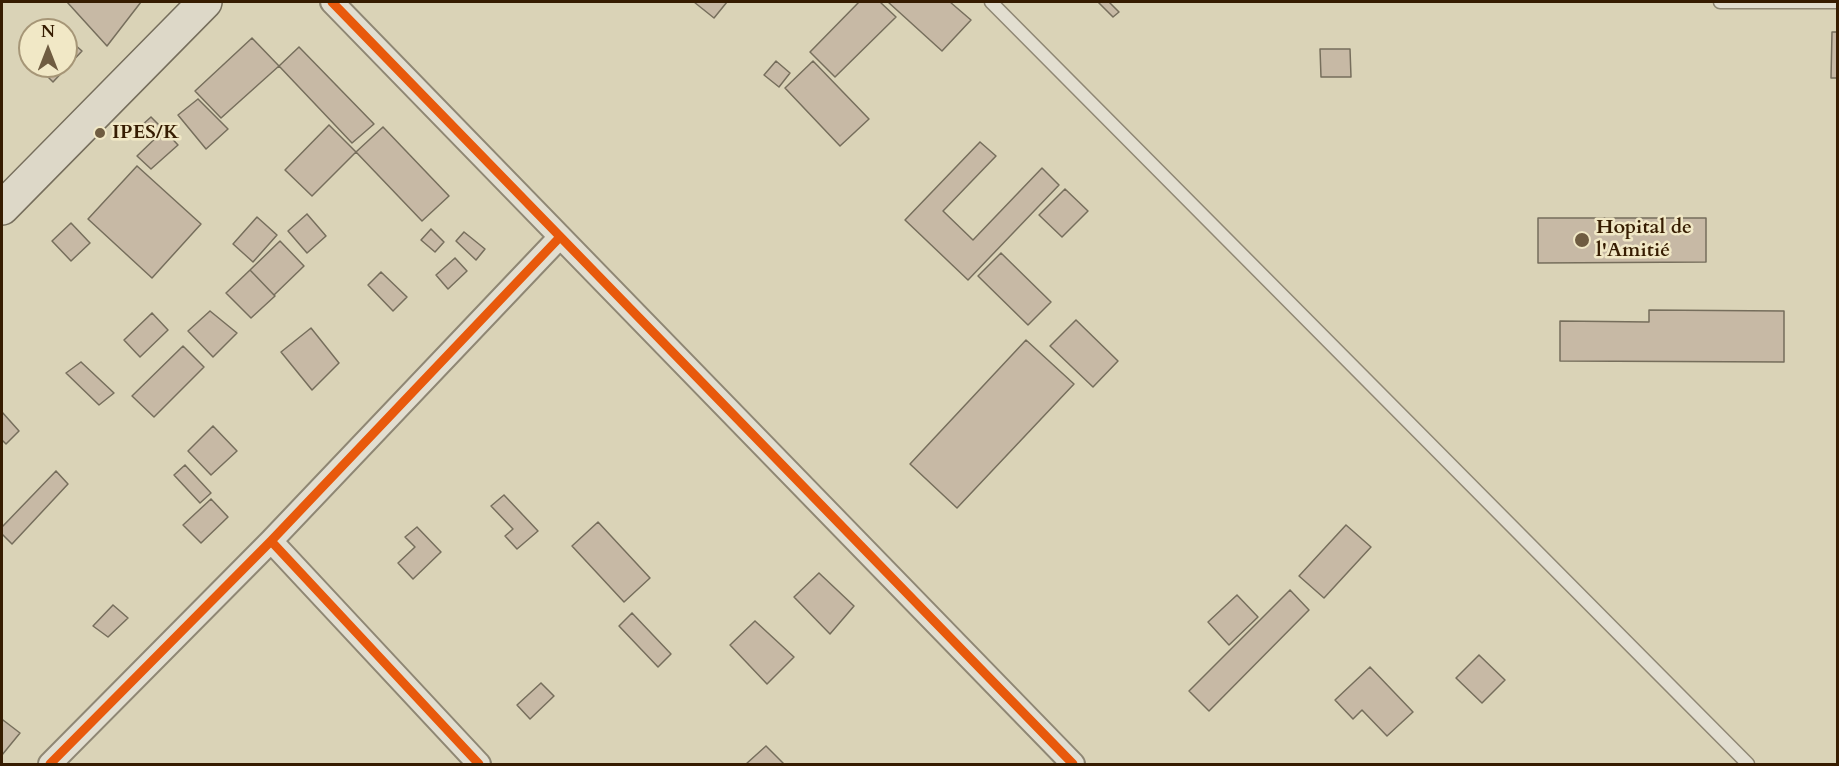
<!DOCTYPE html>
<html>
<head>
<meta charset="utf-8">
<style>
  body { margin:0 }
  #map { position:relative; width:1839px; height:766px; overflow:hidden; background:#dad3b7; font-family:Cardo,serif }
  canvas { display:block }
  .frame { position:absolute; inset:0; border:3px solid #361c01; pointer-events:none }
  .north { position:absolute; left:18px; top:18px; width:60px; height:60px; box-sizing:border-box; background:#f1e8c6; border:2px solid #a69677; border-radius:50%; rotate:0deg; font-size:16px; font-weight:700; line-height:24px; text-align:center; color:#361c01 }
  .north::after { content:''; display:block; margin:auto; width:21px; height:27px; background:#6f5c41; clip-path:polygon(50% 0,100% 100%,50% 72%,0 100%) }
</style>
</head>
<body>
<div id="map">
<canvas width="1839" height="766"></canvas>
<div class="frame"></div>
<div class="north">N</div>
</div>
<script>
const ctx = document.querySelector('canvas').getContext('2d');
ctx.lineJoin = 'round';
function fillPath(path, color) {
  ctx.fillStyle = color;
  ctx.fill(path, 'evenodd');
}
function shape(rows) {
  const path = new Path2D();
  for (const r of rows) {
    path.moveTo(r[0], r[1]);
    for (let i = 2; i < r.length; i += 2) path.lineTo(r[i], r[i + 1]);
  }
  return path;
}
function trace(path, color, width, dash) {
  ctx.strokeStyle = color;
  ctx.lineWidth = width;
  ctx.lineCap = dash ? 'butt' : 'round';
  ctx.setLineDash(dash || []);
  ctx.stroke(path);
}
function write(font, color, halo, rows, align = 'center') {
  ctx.font = font + ' Cardo,serif';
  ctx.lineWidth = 5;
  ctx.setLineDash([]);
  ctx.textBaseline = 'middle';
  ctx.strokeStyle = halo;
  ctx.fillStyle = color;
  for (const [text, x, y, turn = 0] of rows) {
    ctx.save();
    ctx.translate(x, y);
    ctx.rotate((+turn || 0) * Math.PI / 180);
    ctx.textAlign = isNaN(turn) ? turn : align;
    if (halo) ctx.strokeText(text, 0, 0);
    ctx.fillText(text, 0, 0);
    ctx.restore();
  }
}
const building = shape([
  [67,2,141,2,107,46,67,2],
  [694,2,727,2,714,18,694,2],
  [859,2,880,2,896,17,835,77,810,52,859,2],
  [888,2,950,2,971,20,942,51,888,2],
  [1098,2,1109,2,1119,12,1113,17,1098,2],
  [1832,32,1838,32,1838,78,1831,78,1832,32],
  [66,37,82,51,53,82,37,66,66,66,66,37],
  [252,38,279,66,221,118,195,91,252,38],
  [299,47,374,124,352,143,279,66,299,47],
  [1320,49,1350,49,1351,77,1321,77,1320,49],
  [776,61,790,73,779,87,764,75,776,61],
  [813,61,869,119,840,146,785,88,813,61],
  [198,99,228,129,206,149,178,115,198,99],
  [151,117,164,130,154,139,141,126,151,117],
  [329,125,356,152,312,196,285,170,329,125],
  [383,127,449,196,422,221,356,152,383,127],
  [164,130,178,145,151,169,137,156,164,130],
  [980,142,996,156,943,211,973,240,1042,168,1059,185,968,280,905,220,980,142],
  [137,166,201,224,152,278,88,219,137,166],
  [1065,189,1088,211,1062,237,1039,215,1065,189],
  [307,214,326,236,307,253,288,231,307,214],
  [257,217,277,235,253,262,233,244,257,217],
  [1538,218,1706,218,1706,262,1538,263,1538,218],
  [71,223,90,243,71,261,52,241,71,223],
  [431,229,444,242,435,252,421,240,431,229],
  [464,232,485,249,476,260,456,241,464,232],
  [280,241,304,266,274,295,250,270,280,241],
  [1001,253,1051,302,1028,325,978,276,1001,253],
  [455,258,467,271,448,289,436,275,455,258],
  [250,270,275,296,251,318,226,293,250,270],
  [381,272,407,297,393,311,368,285,381,272],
  [1649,310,1784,311,1784,362,1560,361,1560,321,1649,322,1649,310],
  [210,311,237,333,213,357,188,331,210,311],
  [152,313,168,330,140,357,124,340,152,313],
  [1076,320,1118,361,1093,387,1050,346,1076,320],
  [311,328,339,363,312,390,281,352,311,328],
  [1026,340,1074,384,957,508,910,464,1026,340],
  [183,346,204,367,154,417,132,396,183,346],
  [81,362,114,393,99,405,66,373,81,362],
  [2,412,19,431,6,444,2,440,2,412],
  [213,426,237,451,211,475,188,451,213,426],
  [185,465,211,493,200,503,174,475,185,465],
  [56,471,68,484,12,544,2,534,2,527,56,471],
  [504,495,538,531,517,549,505,536,513,529,491,506,504,495],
  [211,499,228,517,201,543,183,525,211,499],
  [598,522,650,578,624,602,572,546,598,522],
  [1346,525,1371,547,1324,598,1299,576,1346,525],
  [417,527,441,552,413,579,398,563,415,547,405,537,417,527],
  [819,573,854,606,830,634,794,597,819,573],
  [1290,590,1309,610,1209,711,1189,691,1290,590],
  [1237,595,1258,617,1229,645,1208,622,1237,595],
  [113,605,128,618,108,637,93,626,113,605],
  [632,613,671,654,658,667,619,626,632,613],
  [755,621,794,657,767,684,730,645,755,621],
  [1479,655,1505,680,1482,703,1456,678,1479,655],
  [1370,667,1413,712,1387,736,1362,710,1353,719,1335,700,1370,667],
  [541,683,554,696,530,719,517,705,541,683],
  [3,720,20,733,2,755,2,722,3,720],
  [766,746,784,764,746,764,766,746]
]);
fillPath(building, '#c7b9a5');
trace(building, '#766e5c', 1.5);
const service = shape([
  [991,2,1748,764],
  [1720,2,1838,2]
]);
const minor = shape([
  [332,2,1073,764],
  [271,541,479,764],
  [50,764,271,541,560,237]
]);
const primary = shape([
  [2,208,205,2]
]);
trace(service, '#8f8774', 15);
trace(minor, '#8f8774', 26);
trace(primary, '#766e5c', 36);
trace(service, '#e2ded0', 12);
trace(minor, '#e2ded0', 22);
trace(primary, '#ddd8c8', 33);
trace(shape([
  [332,2,1073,764],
  [271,541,479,764],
  [50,764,271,541,560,237]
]), '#e8590c', 9);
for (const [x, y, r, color] of [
  [100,133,6,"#6f5c41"],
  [1582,240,8,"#6f5c41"]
]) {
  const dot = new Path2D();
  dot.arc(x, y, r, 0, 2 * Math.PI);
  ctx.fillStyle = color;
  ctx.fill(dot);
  trace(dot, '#f1e8c6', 2);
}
write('bold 20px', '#361c01', '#f1e8c6', [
  ["IPES/K",112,133],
  ["Hopital de",1596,228],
  ["l'Amitié",1596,251]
], 'left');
</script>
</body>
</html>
